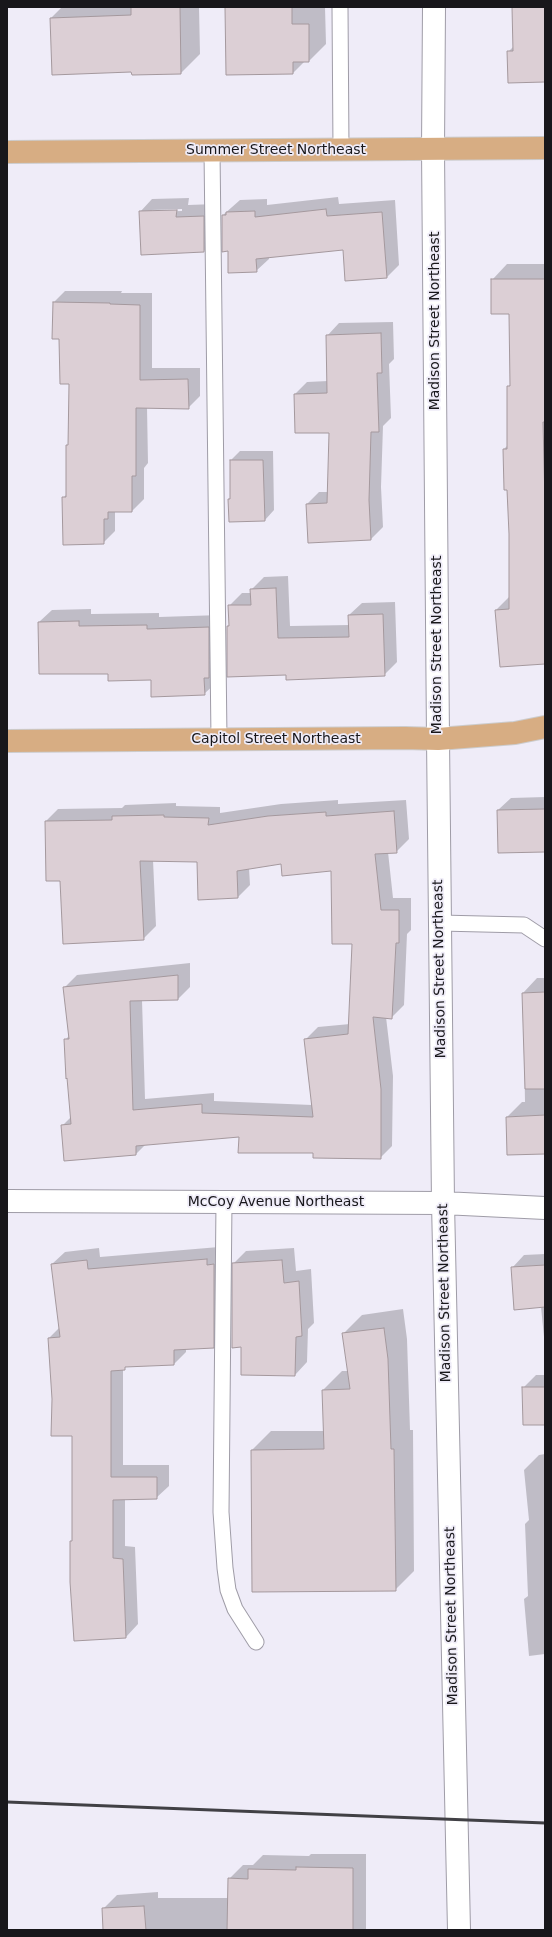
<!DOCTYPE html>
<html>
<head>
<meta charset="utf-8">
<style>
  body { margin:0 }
  #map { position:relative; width:552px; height:1937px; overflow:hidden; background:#efecf8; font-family:"DejaVu Sans",sans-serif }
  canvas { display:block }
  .frame { position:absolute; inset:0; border:8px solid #18171b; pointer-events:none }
</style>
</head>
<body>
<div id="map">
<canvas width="552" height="1937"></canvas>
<div class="frame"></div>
</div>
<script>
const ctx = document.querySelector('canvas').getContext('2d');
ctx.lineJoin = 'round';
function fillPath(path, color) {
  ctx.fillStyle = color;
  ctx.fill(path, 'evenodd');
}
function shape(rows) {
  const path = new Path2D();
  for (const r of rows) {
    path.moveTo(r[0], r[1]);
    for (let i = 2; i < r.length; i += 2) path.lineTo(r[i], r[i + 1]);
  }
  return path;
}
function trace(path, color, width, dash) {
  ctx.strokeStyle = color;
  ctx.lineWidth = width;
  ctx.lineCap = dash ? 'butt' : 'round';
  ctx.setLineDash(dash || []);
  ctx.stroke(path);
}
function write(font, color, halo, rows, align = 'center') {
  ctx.font = font + ' "DejaVu Sans",sans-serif';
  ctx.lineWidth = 3.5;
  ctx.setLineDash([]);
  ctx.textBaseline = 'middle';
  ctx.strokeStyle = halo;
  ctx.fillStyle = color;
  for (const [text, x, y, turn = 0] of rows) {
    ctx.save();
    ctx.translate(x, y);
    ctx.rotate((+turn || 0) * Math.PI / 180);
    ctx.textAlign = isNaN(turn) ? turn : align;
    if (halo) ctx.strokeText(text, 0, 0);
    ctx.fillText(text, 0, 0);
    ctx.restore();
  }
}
fillPath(shape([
  [62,7,199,7,200,54,181,73,132,71,51,18],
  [226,7,325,7,326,44,309,61,305,61,293,73],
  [514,7,545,7,545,81,508,52,514,46],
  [338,197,339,204,395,200,399,265,387,277,344,249,269,257,269,259,256,271,229,250,223,215,240,200,267,199,267,205],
  [189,198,188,205,216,204,216,239,204,251,140,212,152,199],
  [182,209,182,211,152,212,152,210],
  [507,264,545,264,545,663,496,610,510,596,510,534,504,449,508,445,508,387,511,384,510,313,492,280],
  [65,291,122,291,121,293,152,293,152,368,200,368,200,396,188,408,147,407,148,463,144,468,144,499,132,511,115,511,115,531,103,543,63,498,67,494,70,383,54,302],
  [393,322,394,359,389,364,391,418,383,426,381,487,383,527,371,539,309,542,307,504,319,492,328,492,330,432,296,432,295,394,307,382,328,381,327,336,339,323],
  [240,451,273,451,274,510,265,520,229,499,231,497,230,461],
  [288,576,290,626,350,625,349,615,362,603,395,602,397,662,384,675,287,673,228,626,230,624,229,606,242,593,251,593,251,590,264,577],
  [91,609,91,614,159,613,159,617,221,615,217,682,204,694,152,679,109,674,39,622,52,610],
  [545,797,545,851,498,810,511,798],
  [338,800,338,804,406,800,409,839,396,852,388,852,393,898,411,898,411,930,407,934,404,1005,391,1018,386,1017,393,1076,392,1146,380,1158,314,1152,240,1136,146,1144,136,1154,62,1126,72,1116,65,1040,69,1036,64,988,77,975,190,963,190,987,178,999,142,1000,145,1099,214,1093,214,1101,312,1105,306,1039,318,1027,350,1024,353,943,332,870,282,863,249,868,250,885,238,897,198,861,153,860,156,926,143,939,61,880,46,821,58,809,122,808,125,805,176,803,176,806,220,807,220,813,281,804],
  [537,978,545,978,545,1153,507,1117,522,1102,525,1102,523,993],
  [219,1247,226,1335,213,1347,186,1348,186,1352,174,1364,128,1365,123,1369,123,1465,169,1465,169,1486,156,1498,125,1499,125,1546,135,1547,138,1624,126,1637,71,1542,73,1539,73,1435,53,1399,49,1338,60,1327,52,1264,65,1252,99,1248,100,1257],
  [294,1248,296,1271,311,1269,314,1323,308,1329,307,1362,295,1375,242,1346,233,1264,246,1251],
  [545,1254,545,1337,544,1337,541,1307,512,1268,524,1255],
  [403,1309,407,1339,410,1430,413,1430,414,1571,395,1590,252,1450,271,1431,324,1431,323,1390,342,1371,348,1371,343,1334,362,1315],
  [536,1375,545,1375,545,1424,523,1388],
  [545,1454,545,1654,529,1656,524,1599,528,1596,525,1524,529,1520,524,1470,539,1455],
  [311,1854,366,1854,366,1930,104,1930,103,1909,117,1895,158,1892,158,1898,229,1898,229,1879,243,1865,253,1865,263,1855,309,1856]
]), '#0003');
const building = shape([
  [131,7,180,7,181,74,132,75,131,72,52,75,50,18,131,15,131,7],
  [225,7,292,7,292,24,309,24,309,62,293,62,293,74,226,75,225,7],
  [512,7,545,7,545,82,508,83,507,51,513,51,512,7],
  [326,209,327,216,382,212,387,278,345,281,343,250,256,259,257,272,228,273,228,251,222,252,222,215,226,215,226,212,255,211,255,217,326,209],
  [177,210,176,217,204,216,204,252,141,255,139,211,177,210],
  [491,279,545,279,545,422,543,422,545,502,545,664,500,667,495,610,509,609,509,534,507,490,504,490,503,449,507,449,507,386,510,386,509,314,491,314,491,279],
  [53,302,110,303,110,304,140,305,140,380,188,379,189,409,136,408,136,476,132,476,132,512,108,512,108,519,104,519,104,544,63,545,62,497,66,497,66,445,68,445,69,384,60,384,59,339,52,339,53,302],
  [381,333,382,373,377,373,379,432,371,432,369,500,371,540,308,543,306,504,327,503,329,433,295,433,294,394,327,393,326,335,381,333],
  [230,460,263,460,265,521,229,522,228,499,230,499,230,460],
  [276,588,278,638,349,637,348,615,383,614,385,676,286,680,286,675,227,677,227,626,229,626,228,605,251,605,250,589,276,588],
  [79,621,79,626,147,625,147,629,209,627,209,678,204,678,205,695,151,697,151,680,108,681,108,674,39,674,38,622,79,621],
  [545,809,545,852,498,853,497,810,545,809],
  [394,811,397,853,375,854,381,910,399,910,399,943,396,943,392,1019,373,1017,381,1089,381,1159,313,1158,313,1153,238,1153,239,1137,136,1146,136,1155,64,1161,61,1125,71,1124,67,1078,66,1079,64,1039,69,1039,63,987,178,975,178,1000,130,1001,133,1110,202,1104,202,1113,313,1117,304,1039,348,1034,352,944,332,944,331,871,282,876,281,864,237,871,238,898,198,900,197,862,140,861,144,940,63,944,60,881,46,881,45,821,112,820,112,816,164,815,164,817,209,818,208,825,268,816,326,812,326,816,394,811],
  [545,992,545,1089,525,1089,522,993,545,992],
  [545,1115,545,1154,507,1155,506,1117,545,1115],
  [207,1259,207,1265,214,1264,214,1348,174,1350,174,1365,125,1367,125,1370,111,1371,111,1477,157,1477,157,1499,113,1500,113,1558,123,1559,126,1638,74,1641,70,1582,70,1541,72,1541,72,1436,51,1436,52,1399,48,1338,60,1337,51,1264,87,1260,88,1269,207,1259],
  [282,1260,284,1283,299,1281,302,1336,296,1337,295,1376,241,1375,241,1347,232,1348,232,1263,282,1260],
  [545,1265,545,1307,514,1310,511,1267,545,1265],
  [384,1328,388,1359,391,1449,394,1449,396,1591,252,1592,251,1450,324,1449,322,1390,350,1389,342,1333,384,1328],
  [522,1387,545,1387,545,1425,523,1425,522,1387],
  [296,1867,353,1868,353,1930,227,1930,228,1878,248,1879,248,1869,296,1870,296,1867],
  [144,1906,146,1930,103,1930,102,1908,144,1906]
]);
fillPath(building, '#dccfd5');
trace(building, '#a4989d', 1);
const service = shape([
  [340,7,341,150],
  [212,151,219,739],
  [440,923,524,925,545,939],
  [224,1202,221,1512,225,1568,228,1590,235,1609,256,1642]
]);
const minor = shape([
  [438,739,443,1203,459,1930],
  [7,1201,443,1203,545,1208]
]);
const tertiary = shape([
  [434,7,433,149,438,739]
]);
const primary = shape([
  [7,152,545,148],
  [7,741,405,738,438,739,515,733,545,727]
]);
trace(service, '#9f9ca7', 17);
trace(minor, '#9f9ca7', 24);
trace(tertiary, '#9f9ca7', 24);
trace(primary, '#cccccd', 24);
trace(service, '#fff', 15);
trace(minor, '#fff', 22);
trace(tertiary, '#fff', 22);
trace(primary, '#d7ad83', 22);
trace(shape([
  [7,1802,545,1823]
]), '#414045', 3);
write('14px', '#18171b', '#efecf8', [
  ["Summer Street Northeast",276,150],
  ["Madison Street Northeast",435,321,-90],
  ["Madison Street Northeast",437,645,-90],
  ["Capitol Street Northeast",276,739],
  ["Madison Street Northeast",440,969,-91],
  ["McCoy Avenue Northeast",276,1202],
  ["Madison Street Northeast",445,1293,-91],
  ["Madison Street Northeast",452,1616,-91]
]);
</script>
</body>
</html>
